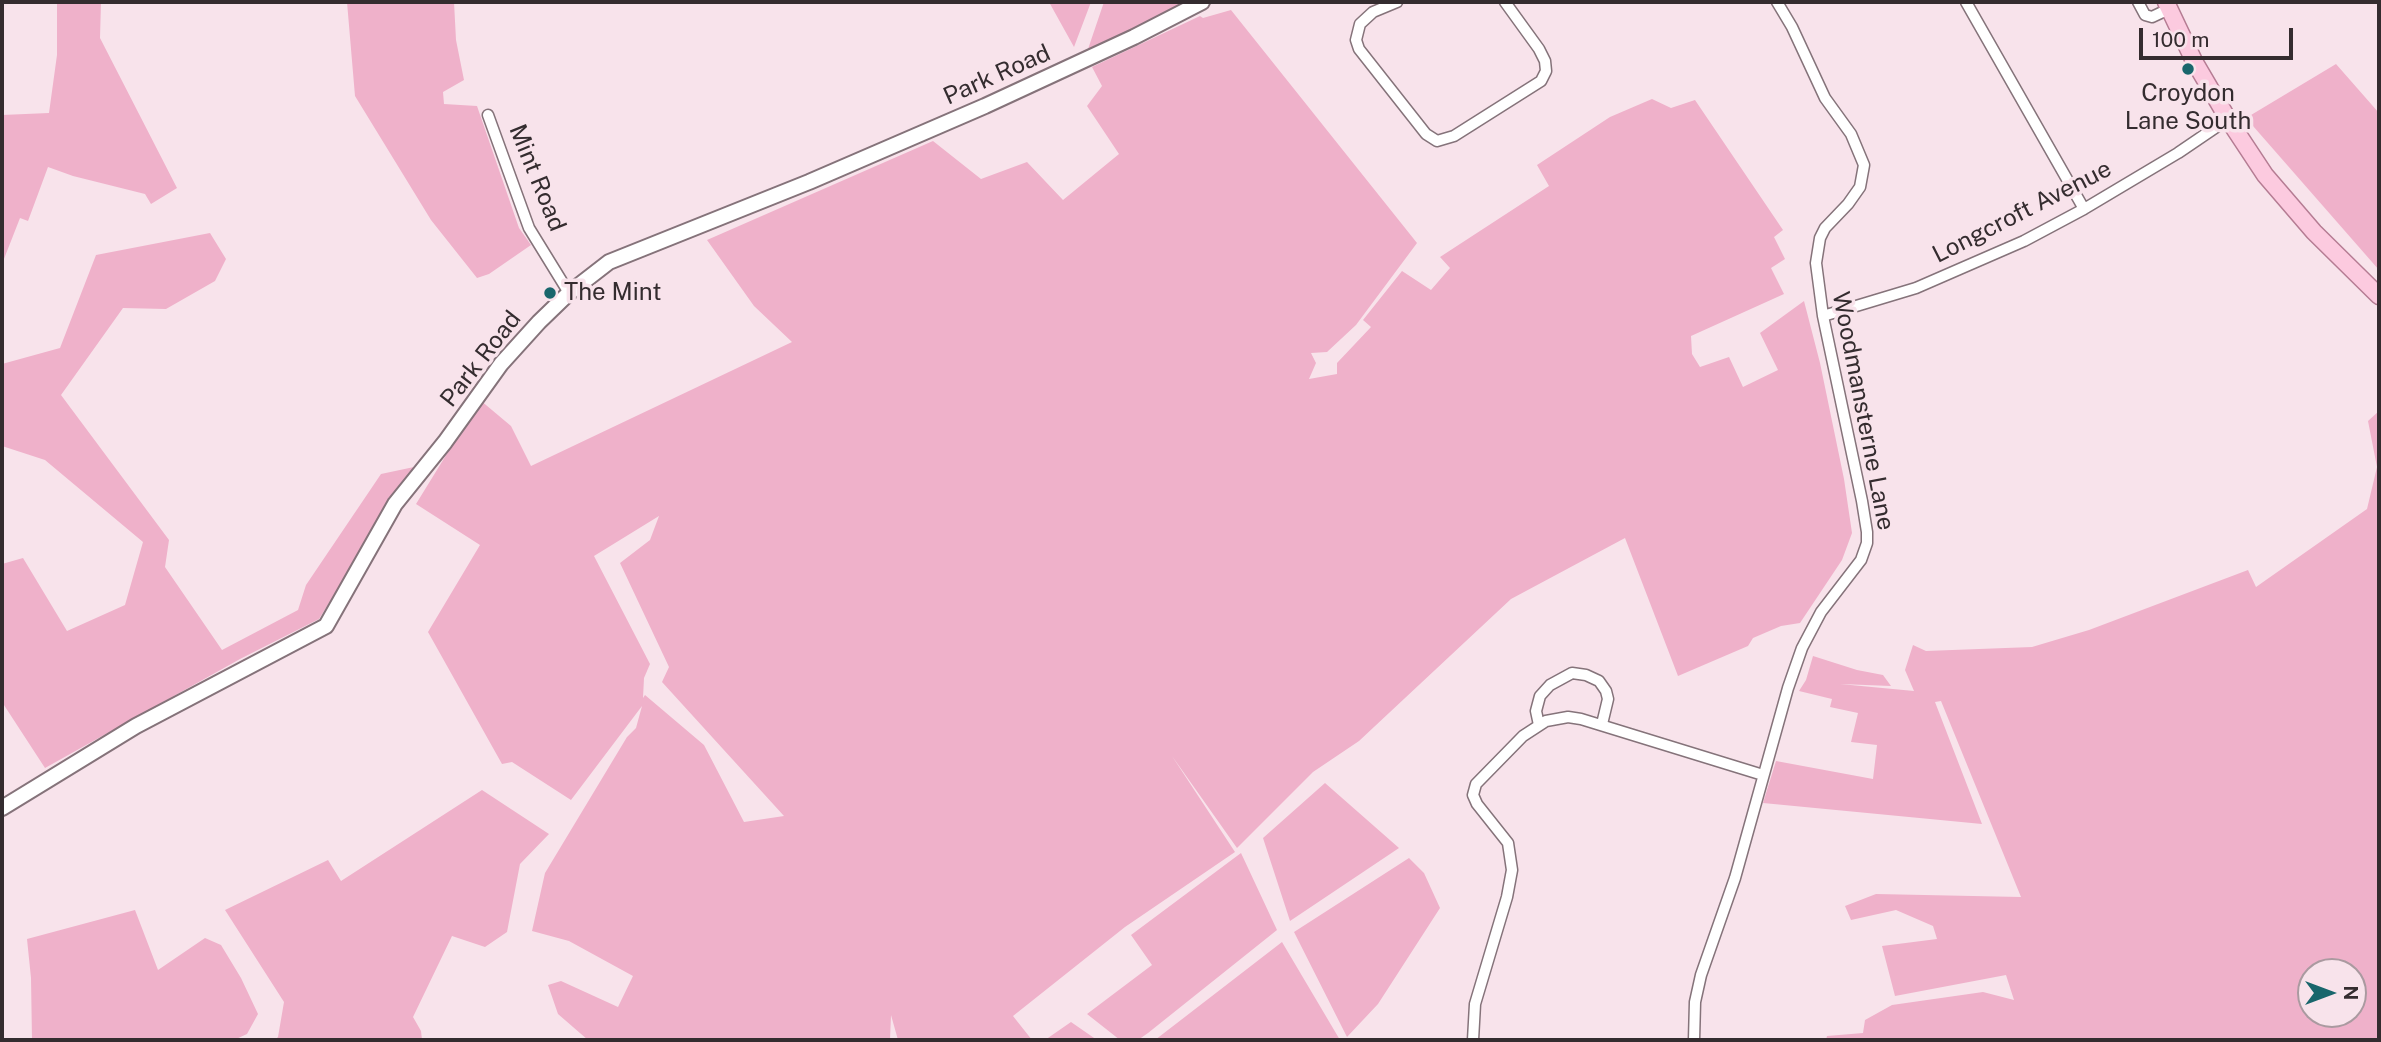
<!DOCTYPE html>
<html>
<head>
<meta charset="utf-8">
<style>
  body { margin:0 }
  #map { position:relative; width:2381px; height:1042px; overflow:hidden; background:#f8e3eb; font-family:"Public Sans",sans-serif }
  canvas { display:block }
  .frame { position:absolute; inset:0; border:4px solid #342c2f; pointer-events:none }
  .north { position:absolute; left:2297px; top:958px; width:70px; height:70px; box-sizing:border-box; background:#f8e3eb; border:2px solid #aa9aa0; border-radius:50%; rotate:90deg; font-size:19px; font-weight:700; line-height:28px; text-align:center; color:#342c2f }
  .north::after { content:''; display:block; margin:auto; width:24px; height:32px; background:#19666c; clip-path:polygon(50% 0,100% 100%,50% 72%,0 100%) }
  .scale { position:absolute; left:2139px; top:28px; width:154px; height:32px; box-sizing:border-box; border:4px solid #342c2f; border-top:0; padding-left:9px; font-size:21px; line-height:24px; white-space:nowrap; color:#342c2f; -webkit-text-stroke:5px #f8e3eb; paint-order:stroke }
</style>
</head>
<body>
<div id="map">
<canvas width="2381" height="1042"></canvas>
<div class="frame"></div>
<div class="north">N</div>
<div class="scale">100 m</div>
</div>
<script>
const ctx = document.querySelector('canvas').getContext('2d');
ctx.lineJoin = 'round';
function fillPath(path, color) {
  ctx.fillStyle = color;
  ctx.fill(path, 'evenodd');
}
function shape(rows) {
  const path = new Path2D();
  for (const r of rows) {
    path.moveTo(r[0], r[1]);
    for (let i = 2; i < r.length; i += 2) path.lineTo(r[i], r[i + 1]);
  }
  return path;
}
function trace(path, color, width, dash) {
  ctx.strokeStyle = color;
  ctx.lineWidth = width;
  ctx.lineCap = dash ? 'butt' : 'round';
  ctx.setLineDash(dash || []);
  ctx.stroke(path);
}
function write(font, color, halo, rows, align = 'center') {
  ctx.font = font + ' "Public Sans",sans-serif';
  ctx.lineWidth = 7;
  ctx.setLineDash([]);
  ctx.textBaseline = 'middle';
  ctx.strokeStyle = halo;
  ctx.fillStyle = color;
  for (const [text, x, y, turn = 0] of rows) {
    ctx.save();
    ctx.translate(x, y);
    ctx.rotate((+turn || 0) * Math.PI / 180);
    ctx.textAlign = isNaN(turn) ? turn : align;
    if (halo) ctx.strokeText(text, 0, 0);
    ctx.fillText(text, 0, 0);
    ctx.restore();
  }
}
fillPath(shape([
  [57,2,101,2,100,38,177,188,151,204,145,194,73,176,48,167,28,221,20,218,2,264,2,115,49,113,57,55],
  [347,2,454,2,456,40,464,80,443,92,444,104,477,106,519,228,531,245,489,274,477,278,431,220,355,96],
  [1049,2,1091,2,1074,47],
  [1104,2,1189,2,1190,3,1087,52],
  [1231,10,1417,243,1356,325,1327,352,1311,353,1316,363,1309,379,1337,374,1337,363,1371,327,1363,320,1402,271,1431,290,1450,268,1440,257,1549,186,1537,165,1610,117,1652,99,1671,108,1695,100,1783,230,1774,237,1785,259,1771,268,1784,294,1691,336,1692,354,1700,367,1729,357,1743,387,1747,385,1778,370,1760,333,1804,301,1820,363,1844,479,1852,533,1842,560,1800,623,1781,626,1753,638,1748,646,1678,676,1625,538,1511,599,1359,741,1313,772,1237,848,1172,756,1235,852,1125,927,1013,1016,1032,1040,898,1040,891,1015,890,1040,588,1040,558,1014,548,985,561,981,618,1007,633,976,569,941,532,931,545,873,627,737,636,728,642,706,571,800,512,762,502,764,428,632,480,545,416,504,480,400,511,426,531,466,792,342,754,306,707,240,933,141,981,179,1027,162,1063,200,1119,154,1087,106,1102,86,1092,67,1200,16,1203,18],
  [659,516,650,540,620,563,669,667,662,682,784,816,744,822,704,745,645,695,643,698,644,678,650,664,594,556],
  [2336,64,2379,113,2379,270,2246,118],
  [210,233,226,259,215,281,166,309,123,308,61,395,169,540,165,567,222,650,298,610,306,585,381,474,414,467,319,619,240,659,45,768,2,702,2,564,23,558,67,631,125,605,143,542,45,460,2,446,2,364,60,348,96,255],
  [2379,411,2379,1040,1826,1040,1827,1036,1863,1033,1865,1020,1892,1005,1983,992,2014,1000,2006,975,1895,996,1882,946,1937,939,1933,926,1896,910,1851,920,1845,906,1876,894,2021,897,1941,701,1935,702,1982,824,1763,803,1776,761,1873,779,1877,745,1851,742,1858,713,1830,707,1832,699,1799,691,1806,680,1813,656,1857,670,1883,675,1891,686,1840,684,1914,691,1905,670,1913,645,1926,651,2032,647,2089,630,2248,570,2256,587,2367,509,2377,467,2368,421],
  [2311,972,2353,972,2353,1014,2311,1014],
  [1325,783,1399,848,1290,921,1263,838],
  [482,790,549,834,520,864,507,932,485,947,452,936,413,1017,421,1031,422,1040,275,1040,278,1037,284,1002,225,910,328,860,341,881],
  [1241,853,1277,930,1148,1033,1138,1040,1120,1040,1087,1014,1152,965,1131,935],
  [1409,858,1424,873,1440,908,1378,1004,1347,1037,1294,932],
  [135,910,158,970,205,938,221,945,241,978,258,1014,247,1034,234,1040,32,1040,31,978,27,939],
  [1282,942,1340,1040,1155,1040,1225,986],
  [1071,1022,1097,1040,1045,1040]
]), '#efb1ca');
const street = shape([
  [1397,2,1373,12,1360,24,1356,40,1359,49,1426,134,1437,141,1454,136,1541,81,1546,71,1545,61,1539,49,1505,2],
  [1966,2,2084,209],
  [2138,2,2145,15,2152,17,2169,9],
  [488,115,529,228,569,293],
  [1823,316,1916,288,2024,241,2084,209,2178,153,2228,119],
  [1539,725,1536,711,1540,696,1550,685,1572,673,1586,675,1599,681,1606,691,1608,699,1602,724],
  [1473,1040,1475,1004,1507,897,1512,870,1508,843,1477,804,1473,795,1476,784,1523,736,1546,721,1568,717,1581,719,1763,775],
  [1694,1040,1695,1002,1701,975,1735,878,1788,688,1802,648,1821,612,1861,560,1867,543,1867,532,1862,501,1823,316,1816,263,1820,238,1825,228,1848,204,1860,187,1864,165,1851,134,1825,98,1792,27,1777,2]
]);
const secondary = shape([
  [2,808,136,726,326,626,395,504,445,442,501,364,539,322,569,293,609,262,809,182,985,106,1134,37,1202,2]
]);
const primary = shape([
  [2166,2,2194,61,2228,119,2265,175,2314,232,2379,296]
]);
trace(street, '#85737a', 13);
trace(secondary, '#85737a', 18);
trace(primary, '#b57c93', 19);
trace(street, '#fff', 10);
trace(secondary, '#fff', 14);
trace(primary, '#fccadf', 16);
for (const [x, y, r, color] of [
  [2188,69,7,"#19666c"],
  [550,293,7,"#19666c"]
]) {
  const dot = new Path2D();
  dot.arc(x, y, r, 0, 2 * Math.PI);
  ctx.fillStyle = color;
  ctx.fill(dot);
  trace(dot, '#f8e3eb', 2.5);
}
write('24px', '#342c2f', '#f8e3eb', [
  ["Park Road",997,75,-24],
  ["Mint Road",537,178,68],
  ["Longcroft Avenue",2022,212,-27],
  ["Park Road",481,359,-52],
  ["Woodmansterne Lane",1863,411,79]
]);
write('24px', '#342c2f', '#f8e3eb', [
  ["Croydon",2188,94],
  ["Lane South",2188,122],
  ["The Mint",564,293,"left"]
]);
</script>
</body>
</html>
